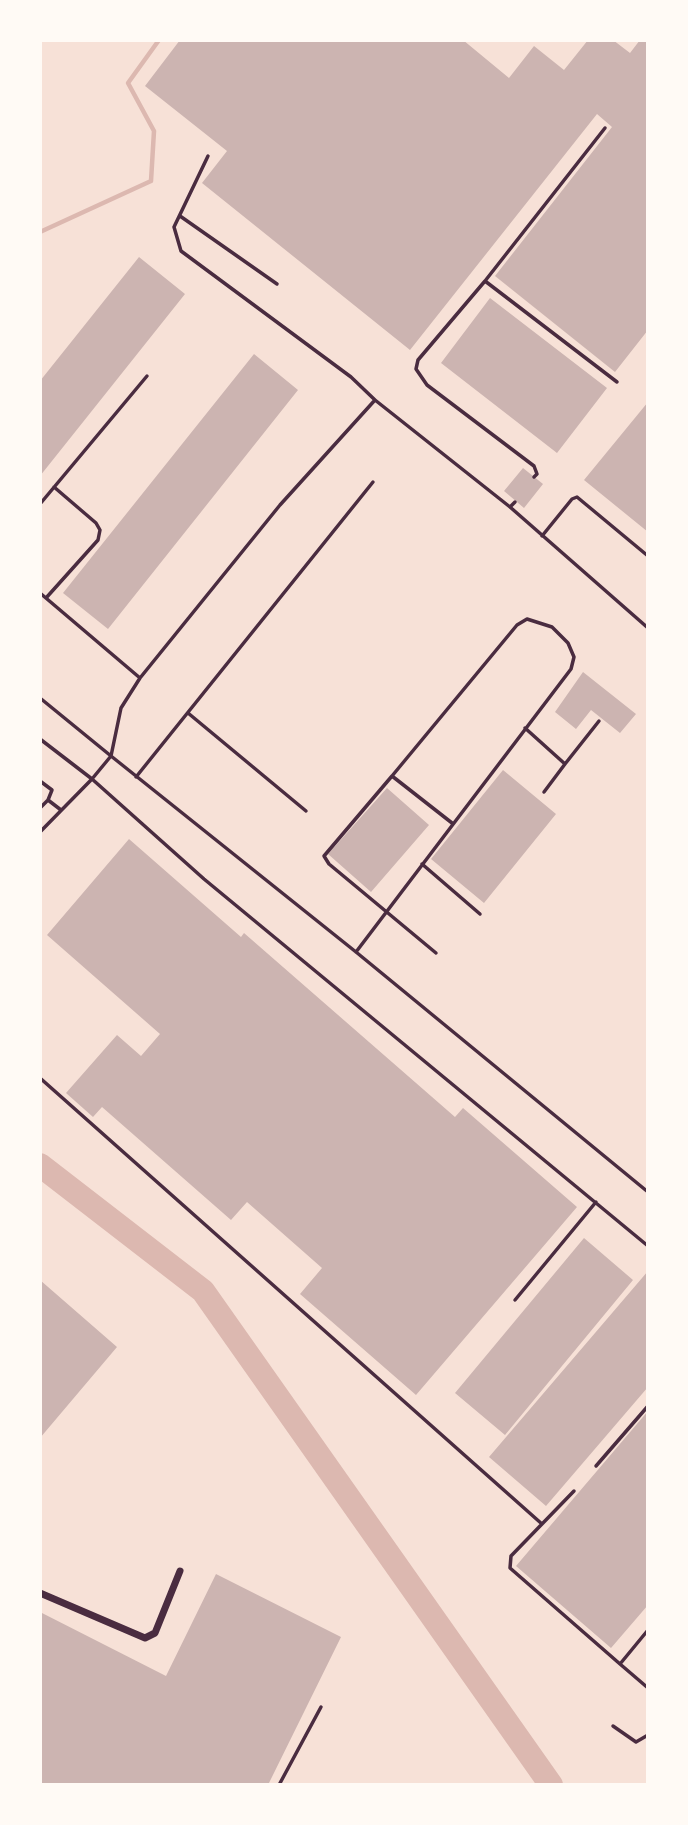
<!DOCTYPE html>
<html>
<head>
<meta charset="utf-8">
<style>
  body { margin:0 }
  #map { position:relative; width:688px; height:1825px; overflow:hidden; background:#f7e1d7; font-family:Literata,serif }
  canvas { display:block }
  .frame { position:absolute; inset:0; border:42px solid #fffaf5; pointer-events:none }
</style>
</head>
<body>
<div id="map">
<canvas width="688" height="1825"></canvas>
<div class="frame"></div>
</div>
<script>
const ctx = document.querySelector('canvas').getContext('2d');
ctx.lineJoin = 'round';
function shape(rows) {
  const path = new Path2D();
  for (const r of rows) {
    path.moveTo(r[0], r[1]);
    for (let i = 2; i < r.length; i += 2) path.lineTo(r[i], r[i + 1]);
  }
  return path;
}
function trace(path, color, width, dash) {
  ctx.strokeStyle = color;
  ctx.lineWidth = width;
  ctx.lineCap = dash ? 'butt' : 'round';
  ctx.setLineDash(dash || []);
  ctx.stroke(path);
}
function fillPath(path, color) {
  ctx.fillStyle = color;
  ctx.fill(path, 'evenodd');
}
trace(shape([
  [40,232,151,181,154,131,128,83,159,40]
]), '#dcb8b0', 4.5);
trace(shape([
  [40,1165,203,1291,551,1785]
]), '#dcb8b0', 24);
fillPath(shape([
  [180,40,463,40,509,78,534,46,564,70,588,40,613,40,630,53,640,40,648,40,648,330,615,372,495,276,612,127,597,114,410,350,202,183,227,151,145,86],
  [139,257,185,294,40,476,40,381],
  [490,298,607,388,557,453,441,363],
  [254,354,298,390,108,629,63,593],
  [648,402,648,532,584,480],
  [523,468,543,484,524,508,504,491],
  [583,672,636,714,620,733,591,710,576,729,555,712],
  [503,770,556,814,484,903,431,859],
  [387,788,429,825,371,892,328,854],
  [129,839,241,937,244,933,455,1117,463,1108,577,1207,416,1395,300,1294,322,1268,247,1202,231,1220,102,1107,93,1117,66,1093,117,1035,141,1056,160,1034,47,935],
  [584,1238,633,1280,505,1435,455,1393],
  [648,1271,648,1387,546,1506,489,1457],
  [40,1280,117,1347,40,1438],
  [648,1411,648,1605,611,1648,516,1566],
  [216,1574,341,1637,268,1785,40,1785,40,1612,166,1676]
]), '#ccb4b1');
trace(shape([
  [208,156,174,227,181,251,351,377,375,400],
  [180,216,277,284],
  [485,281,605,128],
  [534,477,537,474,534,466,427,385,416,369,418,360,485,281,617,382],
  [40,504,147,376],
  [510,507,515,502],
  [542,536,572,499,577,497,648,556],
  [40,593,140,678],
  [46,598,98,540,100,530,96,523,54,487],
  [648,628,510,507,375,400,280,505,140,678,121,708,111,756,356,952,648,1192],
  [40,698,111,756,92,779,204,879,648,1246],
  [188,713,306,811],
  [525,728,565,764,544,792],
  [40,739,92,779,40,832],
  [565,764,599,721],
  [392,776,324,856,329,864,436,953],
  [136,777,373,482],
  [40,781,52,790,48,800],
  [40,808,48,800,61,810],
  [422,864,480,914],
  [356,952,571,669,574,657,568,643,552,627,527,619,517,625,392,776,452,823],
  [40,1078,542,1524,511,1556,510,1568,620,1664,648,1630],
  [515,1300,596,1202],
  [596,1466,648,1406],
  [542,1524,574,1491],
  [620,1664,648,1688],
  [613,1726,636,1742,648,1735],
  [279,1785,321,1707]
]), '#4a2c40', 3.5);
trace(shape([
  [40,1593,145,1638,155,1633,180,1571]
]), '#4a2c40', 7);
</script>
</body>
</html>
